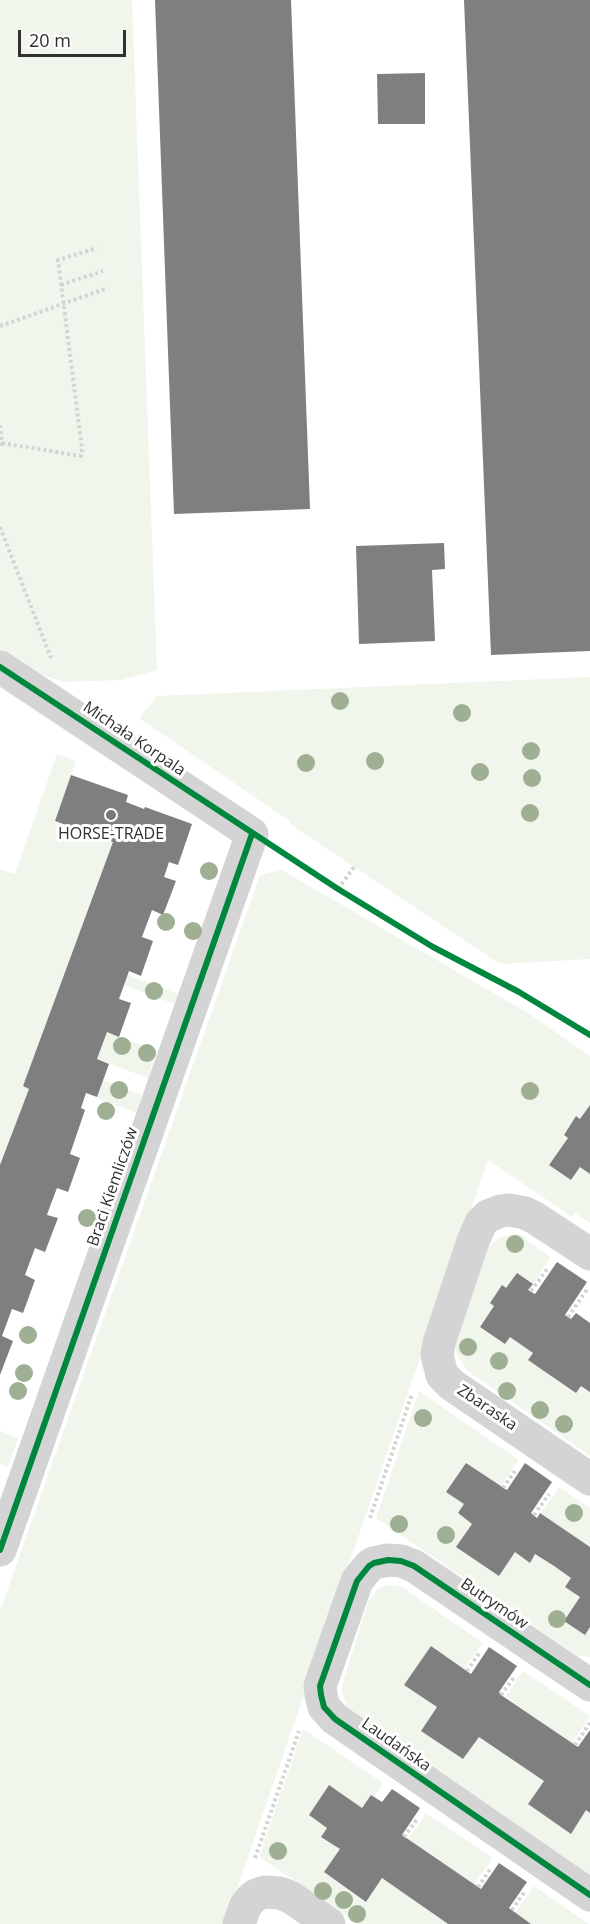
<!DOCTYPE html>
<html>
<head>
<meta charset="utf-8">
<style>
  body { margin:0 }
  #map { position:relative; width:590px; height:1924px; overflow:hidden; background:#fff; font-family:"Open Sans",sans-serif }
  canvas { display:block }
  .scale { position:absolute; left:18px; top:30px; width:108px; height:27px; box-sizing:border-box; border:3px solid #303030; border-top:0; padding-left:8px; font-size:18px; line-height:21px; white-space:nowrap; color:#303030; -webkit-text-stroke:4px #fff; paint-order:stroke }
</style>
</head>
<body>
<div id="map">
<canvas width="590" height="1924"></canvas>
<div class="scale">20 m</div>
</div>
<script>
const ctx = document.querySelector('canvas').getContext('2d');
ctx.lineJoin = 'round';
function fillPath(path, color) {
  ctx.fillStyle = color;
  ctx.fill(path, 'evenodd');
}
function shape(rows) {
  const path = new Path2D();
  for (const r of rows) {
    path.moveTo(r[0], r[1]);
    for (let i = 2; i < r.length; i += 2) path.lineTo(r[i], r[i + 1]);
  }
  return path;
}
function trace(path, color, width, dash) {
  ctx.strokeStyle = color;
  ctx.lineWidth = width;
  ctx.lineCap = dash ? 'butt' : 'round';
  ctx.setLineDash(dash || []);
  ctx.stroke(path);
}
function write(font, color, halo, rows, align = 'center') {
  ctx.font = font + ' "Open Sans",sans-serif';
  ctx.lineWidth = 6;
  ctx.setLineDash([]);
  ctx.textBaseline = 'middle';
  ctx.strokeStyle = halo;
  ctx.fillStyle = color;
  for (const [text, x, y, turn = 0] of rows) {
    ctx.save();
    ctx.translate(x, y);
    ctx.rotate((+turn || 0) * Math.PI / 180);
    ctx.textAlign = isNaN(turn) ? turn : align;
    if (halo) ctx.strokeText(text, 0, 0);
    ctx.fillText(text, 0, 0);
    ctx.restore();
  }
}
fillPath(shape([
  [0,0,132,0,157,670,122,680,63,682,34,672,0,650],
  [590,677,590,959,500,964,290,824,291,822,139,718,157,696],
  [57,754,76,761,55,821,113,842,23,1086,29,1089,0,1165,0,869,15,874],
  [282,870,528,1013,590,1056,590,1105,580,1119,576,1117,564,1134,568,1138,549,1165,571,1180,580,1167,590,1174,590,1223,575,1213,572,1217,488,1160,225,1924,0,1924,0,1611,260,875],
  [128,975,178,994,174,1004,124,985],
  [107,1032,157,1051,148,1078,97,1059],
  [103,1080,142,1095,136,1113,96,1098],
  [518,1234,527,1237,525,1239,551,1257,533,1284,517,1273,506,1288,502,1286,490,1303,494,1306,480,1327,505,1344,510,1337,533,1353,576,1393,581,1386,590,1392,590,1456,469,1372,457,1356,454,1342,487,1247,503,1236],
  [419,1391,519,1460,501,1486,466,1463,446,1492,464,1504,458,1514,472,1524,457,1547,515,1552,529,1562,535,1554,571,1578,565,1587,580,1597,564,1621,585,1635,590,1627,590,1657,576,1655,376,1518],
  [0,1431,18,1439,8,1467,0,1464],
  [559,1487,590,1508,590,1547,540,1513],
  [387,1585,399,1586,405,1589,483,1643,464,1669,431,1647,404,1685,437,1707,421,1731,463,1759,479,1737,544,1781,528,1804,570,1833,586,1810,590,1813,590,1875,347,1708,342,1691,343,1682,368,1602,377,1590],
  [523,1671,590,1716,572,1743,505,1697],
  [303,1729,383,1783,374,1797,371,1795,362,1808,329,1785,327,1828,321,1837,340,1849,324,1873,366,1902,382,1878,447,1924,358,1924,259,1857],
  [426,1813,493,1858,474,1885,408,1839],
  [534,1886,589,1924,531,1924,515,1913]
]), '#f1f6ed');
fillPath(shape([
  [155,0,291,0,310,509,174,514],
  [464,0,590,0,590,651,491,655],
  [425,73,425,124,378,124,377,74],
  [444,543,445,569,432,570,435,641,359,644,356,546],
  [71,775,128,795,126,802,144,809,145,807,192,824,178,865,169,862,164,877,176,881,163,915,152,910,142,937,153,941,141,976,129,971,119,999,131,1003,119,1037,107,1032,97,1059,109,1064,97,1097,86,1093,81,1108,85,1110,70,1154,80,1158,68,1192,57,1188,49,1209,47,1215,58,1218,45,1252,35,1248,25,1275,35,1280,23,1313,12,1309,2,1336,13,1341,0,1375,0,1165,29,1089,23,1086,113,842,55,821],
  [590,1105,590,1174,580,1167,571,1180,549,1165,568,1138,564,1135,576,1116,580,1119],
  [557,1262,587,1282,565,1315,571,1319,576,1313,590,1323,590,1392,581,1386,576,1393,528,1360,533,1353,510,1337,505,1344,480,1327,494,1306,490,1303,502,1285,506,1288,517,1273,533,1284,528,1290,535,1294],
  [466,1463,507,1490,525,1463,552,1482,531,1513,537,1518,540,1513,590,1547,590,1627,585,1635,564,1621,580,1597,565,1587,571,1578,554,1566,535,1554,530,1563,515,1552,499,1576,456,1547,472,1524,458,1513,464,1504,446,1492],
  [431,1646,471,1674,489,1647,517,1666,499,1692,501,1695,578,1747,590,1730,590,1813,586,1810,571,1834,528,1804,544,1781,479,1737,463,1759,421,1731,437,1707,404,1685],
  [329,1785,362,1808,371,1795,382,1802,392,1789,420,1808,402,1835,481,1889,499,1863,527,1882,509,1908,531,1924,448,1924,382,1878,366,1902,324,1872,340,1849,321,1837,327,1828,309,1815]
]), '#7f7f7f');
trace(shape([
  [61,285,103,271],
  [0,326,108,288],
  [0,425,2,443,0,448],
  [2,443,81,456,82,449,58,260,97,248],
  [0,527,51,658],
  [338,889,354,867],
  [531,1291,548,1268],
  [568,1317,588,1288],
  [503,1488,515,1471],
  [534,1515,549,1494],
  [370,1518,412,1394],
  [467,1671,480,1652],
  [501,1695,515,1676],
  [575,1745,590,1723],
  [404,1837,418,1818],
  [255,1858,299,1731],
  [478,1887,491,1868],
  [512,1910,525,1891]
]), '#d4d4d4', 4, [3, 3]);
trace(shape([
  [0,667,252,834,0,1550],
  [590,1254,535,1218,525,1213,509,1210,501,1211,488,1216,481,1223,473,1241,439,1343,437,1355,442,1375,452,1385,590,1479],
  [590,1685,414,1566,401,1561,388,1560,374,1563,369,1566,357,1581,320,1686,321,1695,324,1707,335,1719,590,1895],
  [239,1924,245,1907,251,1899,256,1895,265,1892,280,1893,292,1898,329,1924]
]), '#d4d4d4', 33);
trace(shape([
  [0,667,338,889,433,947,519,992,590,1035],
  [0,1550,252,834],
  [590,1685,414,1566,401,1561,388,1560,374,1563,369,1566,357,1581,320,1686,321,1695,324,1707,335,1719,590,1895]
]), '#00873e', 6);
ctx.fillStyle = '#9eaf93';
for (const [x, y] of [
  [340,701],
  [462,713],
  [531,751],
  [375,761],
  [306,763],
  [480,772],
  [532,778],
  [530,813],
  [209,871],
  [166,922],
  [193,931],
  [154,991],
  [122,1046],
  [147,1053],
  [119,1090],
  [530,1091],
  [106,1111],
  [87,1218],
  [515,1244],
  [28,1335],
  [468,1347],
  [499,1361],
  [24,1373],
  [18,1391],
  [507,1391],
  [540,1410],
  [423,1418],
  [564,1424],
  [574,1513],
  [399,1524],
  [446,1535],
  [557,1619],
  [278,1851],
  [323,1891],
  [344,1900],
  [357,1914]
]) {
  ctx.beginPath();
  ctx.arc(x, y, 9, 0, 2 * Math.PI);
  ctx.fill();
}
for (const [x, y, r, color] of [
  [111,815,6,"#787878"]
]) {
  const dot = new Path2D();
  dot.arc(x, y, r, 0, 2 * Math.PI);
  ctx.fillStyle = color;
  ctx.fill(dot);
  trace(dot, '#fff', 2);
}
write('16px', '#303030', '#fff', [
  ["Michała Korpala",134,739,34],
  ["Braci Kiemliczów",113,1187,-71],
  ["Zbaraska",487,1408,34],
  ["Butrymów",494,1604,34],
  ["Laudańska",396,1745,35]
]);
write('16px', '#303030', '#fff', [
  ["HORSE-TRADE",111,834]
]);
</script>
</body>
</html>
